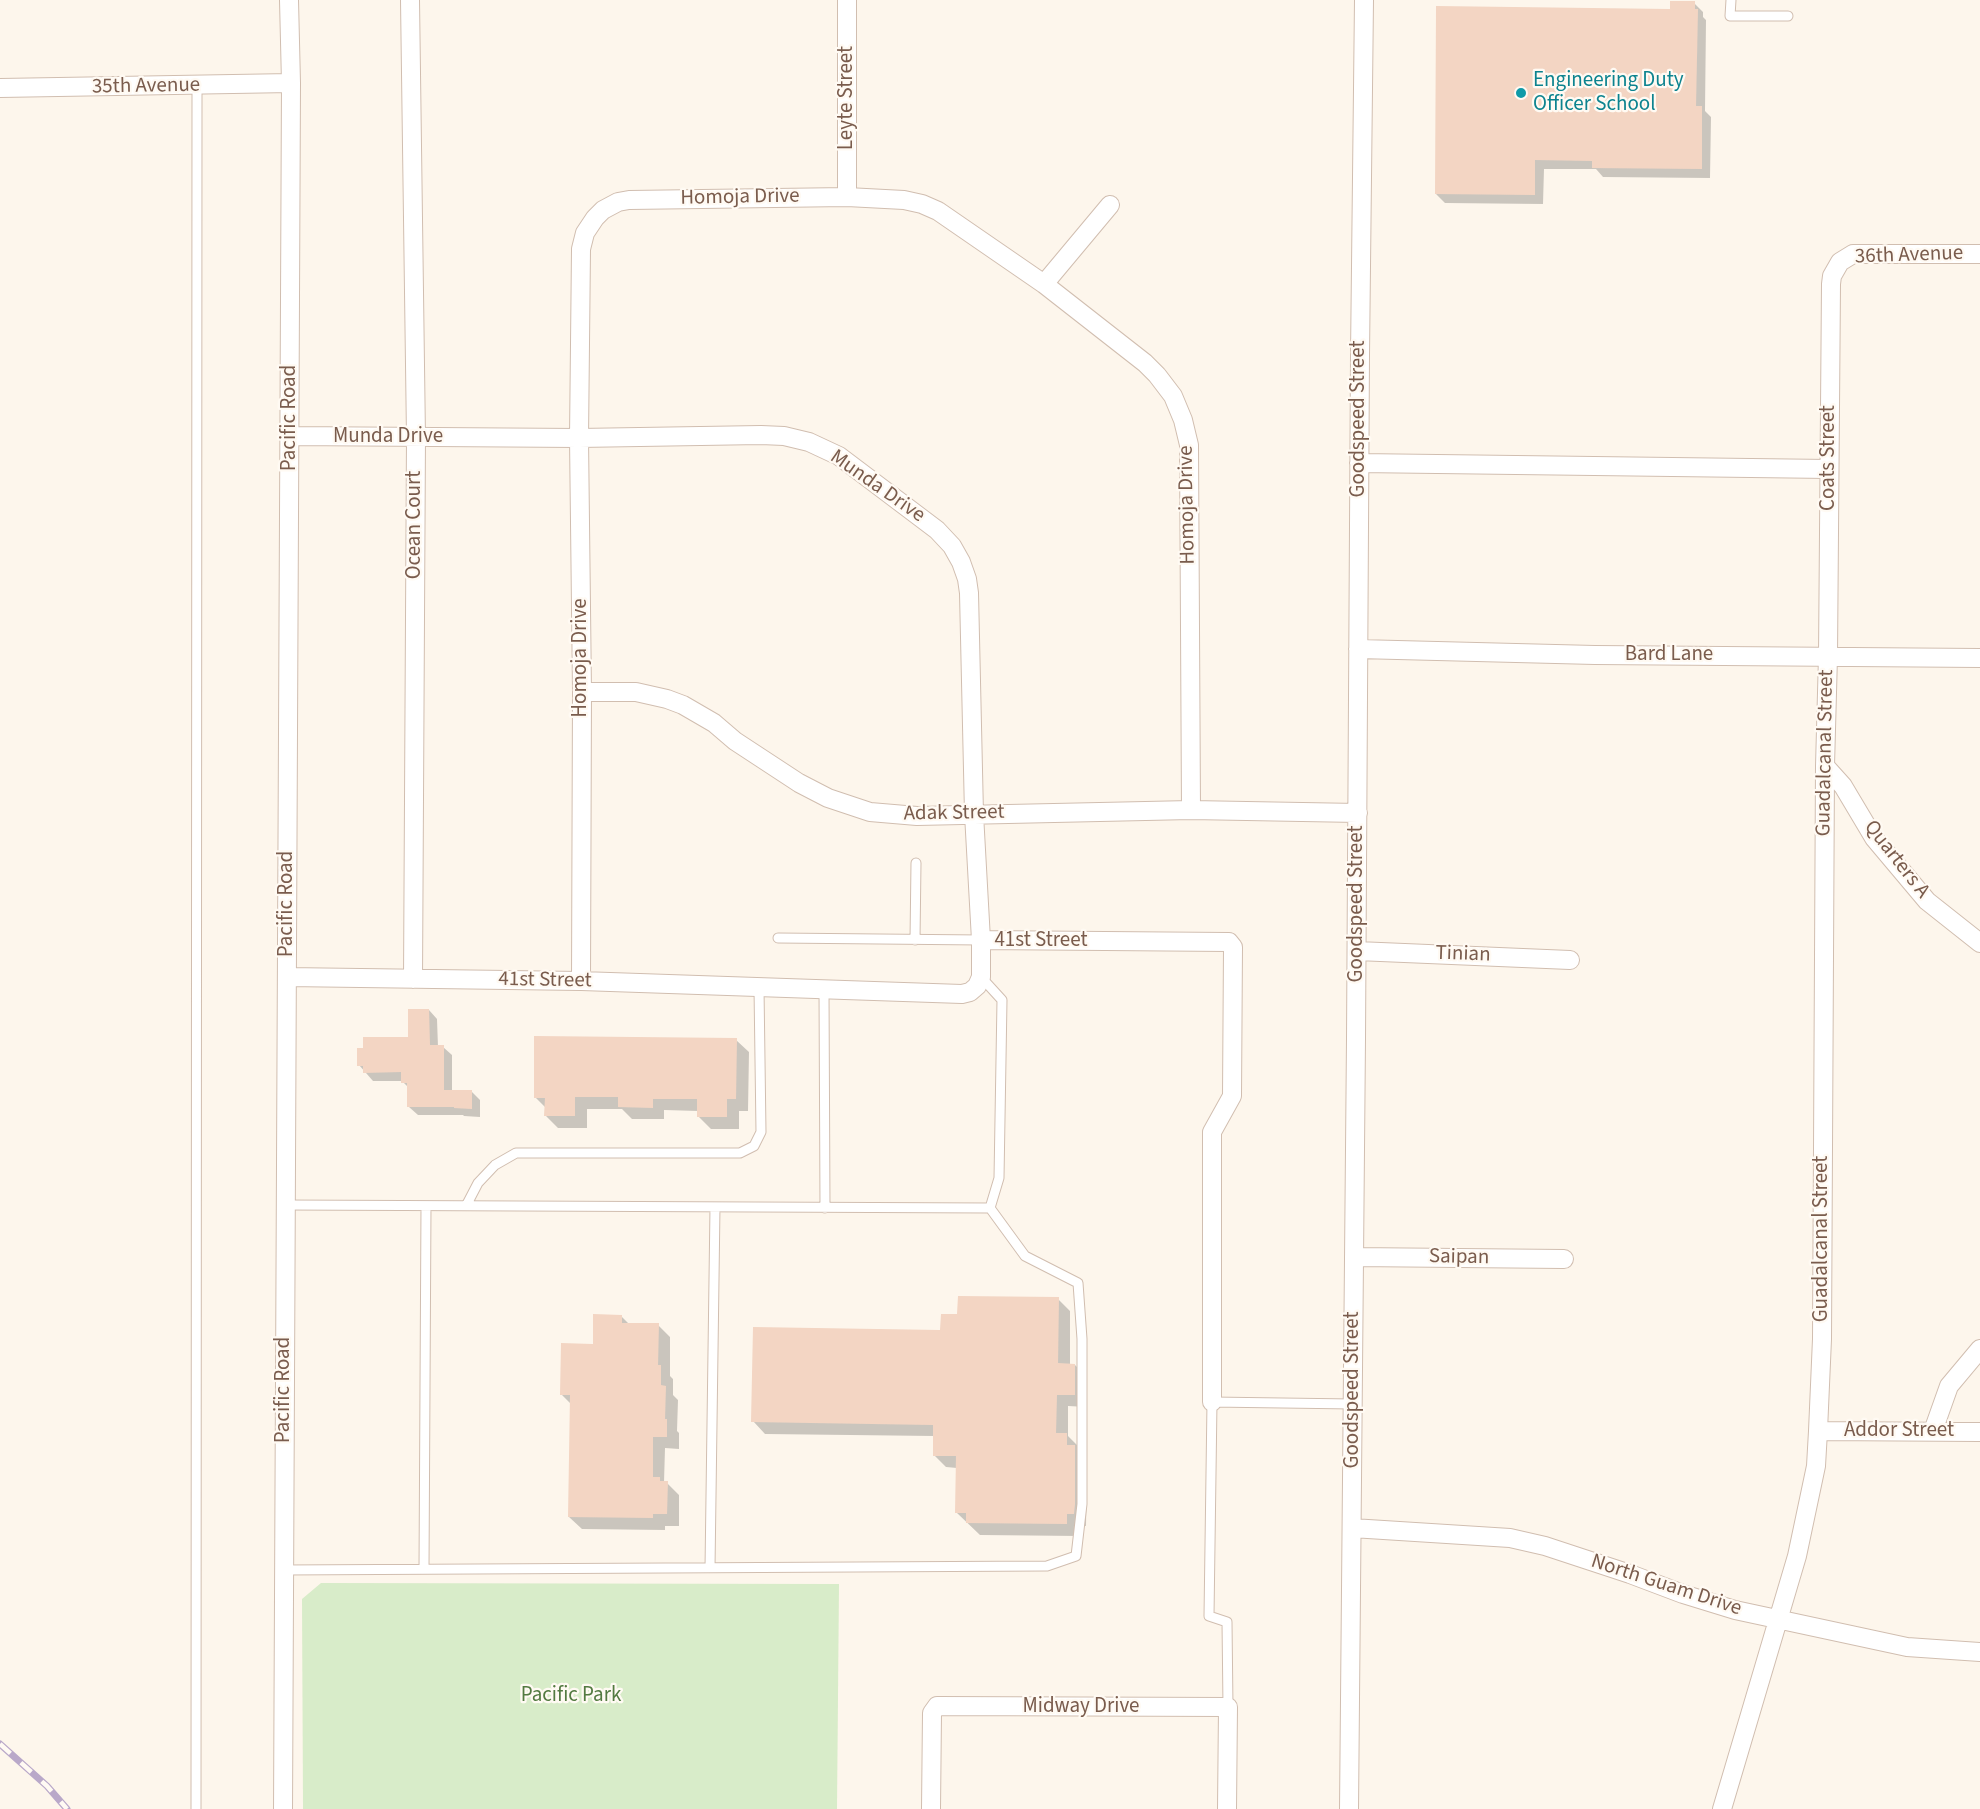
<!DOCTYPE html>
<html>
<head>
<meta charset="utf-8">
<style>
  body { margin:0 }
  canvas { display:block; background:#fdf6ec }
</style>
</head>
<body>
<canvas width="1980" height="1809"></canvas>
<script>
const ctx = document.querySelector('canvas').getContext('2d');
ctx.lineJoin = 'round';
function fillPath(path, color) {
  ctx.fillStyle = color;
  ctx.fill(path, 'evenodd');
}
function shape(rows) {
  const path = new Path2D();
  for (const r of rows) {
    path.moveTo(r[0], r[1]);
    for (let i = 2; i < r.length; i += 2) path.lineTo(r[i], r[i + 1]);
  }
  return path;
}
function trace(path, color, width, dash) {
  ctx.strokeStyle = color;
  ctx.lineWidth = width;
  ctx.lineCap = dash ? 'butt' : 'round';
  ctx.setLineDash(dash || []);
  ctx.stroke(path);
}
function write(font, color, halo, rows, align = 'center') {
  ctx.font = font + ' "Source Sans 3",sans-serif';
  ctx.lineWidth = 4.5;
  ctx.setLineDash([]);
  ctx.textBaseline = 'middle';
  ctx.strokeStyle = halo;
  ctx.fillStyle = color;
  for (const [text, x, y, turn = 0] of rows) {
    ctx.save();
    ctx.translate(x, y);
    ctx.rotate((+turn || 0) * Math.PI / 180);
    ctx.textAlign = isNaN(turn) ? turn : align;
    if (halo) ctx.strokeText(text, 0, 0);
    ctx.fillText(text, 0, 0);
    ctx.restore();
  }
}
fillPath(shape([
  [321,1583,839,1584,837,1809,303,1809,302,1599]
]), '#d8ecc9');
fillPath(shape([
  [1694,3,1703,12,1703,17,1706,20,1705,111,1711,117,1710,178,1603,177,1596,169,1544,169,1543,204,1445,203,1436,194,1671,10],
  [429,1010,437,1019,438,1047,443,1047,452,1055,452,1091,472,1092,480,1100,480,1117,464,1116,463,1115,418,1115,409,1107,409,1088,402,1081,373,1081,359,1065,410,1039],
  [736,1040,749,1052,748,1111,739,1111,739,1129,711,1129,698,1116,698,1111,664,1110,664,1119,632,1119,622,1109,587,1109,587,1128,558,1128,546,1116,546,1108,535,1097],
  [1058,1299,1070,1311,1070,1365,1075,1365,1087,1377,1087,1407,1068,1406,1068,1436,1079,1447,1079,1451,1087,1459,1086,1526,1079,1525,1079,1536,980,1535,957,1513,957,1468,946,1467,934,1455,934,1436,765,1434,753,1421,942,1331,959,1315],
  [621,1316,629,1324,658,1325,670,1337,670,1376,673,1379,673,1395,678,1400,677,1431,679,1433,679,1449,665,1448,664,1483,667,1483,679,1495,679,1526,665,1526,665,1530,582,1529,569,1517,571,1404,562,1395,595,1345]
]), '#0003');
fillPath(shape([
  [1670,1,1695,1,1695,9,1698,9,1696,106,1702,106,1702,169,1592,168,1592,161,1535,160,1535,195,1435,194,1436,6,1670,9],
  [408,1009,429,1009,430,1045,444,1045,444,1090,472,1090,472,1109,454,1108,454,1107,407,1107,407,1083,401,1083,401,1072,363,1073,363,1066,357,1066,357,1048,363,1048,363,1037,408,1037],
  [534,1036,737,1038,736,1099,727,1099,727,1117,697,1117,697,1099,653,1099,653,1108,618,1107,618,1097,575,1097,575,1116,544,1116,545,1098,534,1098],
  [958,1296,1059,1297,1058,1363,1075,1364,1075,1395,1057,1395,1056,1433,1067,1433,1067,1445,1075,1445,1075,1504,1074,1514,1067,1514,1067,1524,966,1523,966,1513,955,1513,956,1456,933,1456,933,1425,751,1422,753,1327,940,1330,941,1314,957,1314],
  [593,1314,622,1315,622,1323,659,1323,658,1365,661,1365,661,1385,666,1386,665,1419,667,1419,667,1437,653,1437,653,1477,660,1477,660,1481,668,1481,667,1514,653,1514,653,1518,568,1517,570,1395,560,1395,561,1343,593,1344]
]), '#f3d5c3');
const lane = shape([
  [1731,0,1730,16,1788,16],
  [778,938,981,940],
  [915,940,916,863],
  [824,990,825,1208],
  [285,1205,990,1208,999,1178,1002,1000,981,977],
  [466,1206,478,1183,495,1165,516,1153,740,1153,754,1146,761,1132,759,988],
  [710,1568,715,1207],
  [424,1569,426,1206],
  [284,1570,1047,1566,1076,1556,1082,1504,1082,1339,1078,1283,1025,1256,990,1208],
  [1228,1707,1227,1622,1209,1616,1212,1402,1353,1404],
  [196,1809,197,86]
]);
const street = shape([
  [410,0,416,437,413,979],
  [847,0,847,197],
  [0,88,291,83],
  [1044,284,1110,205],
  [1359,463,1829,469],
  [1358,649,1595,655,1980,658],
  [582,692,636,692,667,699,683,705,714,723,735,741,799,783,828,798,870,812,917,816,1191,810,1358,813],
  [1825,766,1843,786,1874,838,1927,901,1980,943],
  [981,940,1229,942,1233,947,1232,1096,1212,1132,1212,1402],
  [1357,951,1570,960],
  [287,977,581,981,962,994,970,992,977,986,981,977,981,940,974,814,969,593,967,579,961,562,952,546,937,530,839,456,809,442,784,436,761,435,579,438,290,436],
  [581,981,582,692,579,438,581,249,585,233,595,218,603,210,618,202,629,200,847,197,904,200,922,204,938,211,1044,284,1145,363,1157,375,1173,396,1183,420,1189,445,1191,810],
  [1354,1257,1564,1259],
  [1818,1431,1980,1432],
  [1933,1431,1949,1386,1980,1349],
  [1352,1528,1510,1538,1545,1546,1630,1574,1683,1594,1735,1610,1907,1647,1980,1652],
  [283,1809,291,83,289,0],
  [931,1809,932,1713,937,1706,1228,1707,1227,1809],
  [1349,1809,1356,1039,1360,355,1364,0],
  [1722,1809,1797,1556,1816,1466,1818,1431,1822,1339,1825,766,1828,656,1831,284,1832,276,1840,262,1853,254,1980,254]
]);
trace(lane, '#d1beb0', 11);
trace(street, '#d1beb0', 20);
trace(lane, '#fff', 9);
trace(street, '#fff', 18);
const rail = shape([
  [0,1744,47,1786,67,1809]
]);
trace(rail, '#b9a8c9', 7);
trace(rail, '#fffaf3', 4.5, [14]);
for (const [x, y, r, color] of [
  [1521,93,6,"#0f9aa8"]
]) {
  const dot = new Path2D();
  dot.arc(x, y, r, 0, 2 * Math.PI);
  ctx.fillStyle = color;
  ctx.fill(dot);
  trace(dot, '#fffaf3', 2);
}
write('21px', '#0d838f', '#fffaf3', [
  ["Engineering Duty",1533,81],
  ["Officer School",1533,105]
], 'left');
write('21px', '#7a5c4d', '#fffaf3', [
  ["35th Avenue",146,87,-1],
  ["Leyte Street",847,98,-90],
  ["Homoja Drive",740,198,-1],
  ["36th Avenue",1909,256,-2],
  ["Pacific Road",290,418,-90],
  ["Goodspeed Street",1359,419,-90],
  ["Munda Drive",388,437],
  ["Coats Street",1829,458,-90],
  ["Munda Drive",877,487,35],
  ["Homoja Drive",1188,505,-91],
  ["Ocean Court",415,525,-90],
  ["Bard Lane",1669,655],
  ["Homoja Drive",581,658,-90],
  ["Guadalcanal Street",1826,753,-89],
  ["Adak Street",954,814,-1],
  ["Quarters A",1896,860,52],
  ["Pacific Road",287,904,-90],
  ["Goodspeed Street",1357,904,-90],
  ["41st Street",1041,941],
  ["Tinian",1463,955,2],
  ["41st Street",545,981,1],
  ["Guadalcanal Street",1822,1239,-90],
  ["Saipan",1459,1258,1],
  ["Pacific Road",284,1390,-90],
  ["Goodspeed Street",1353,1390,-90],
  ["Addor Street",1899,1431],
  ["North Guam Drive",1666,1586,18],
  ["Midway Drive",1081,1707]
]);
write('21px', '#537a41', '#fffaf3', [
  ["Pacific Park",571,1696]
]);
</script>
</body>
</html>
